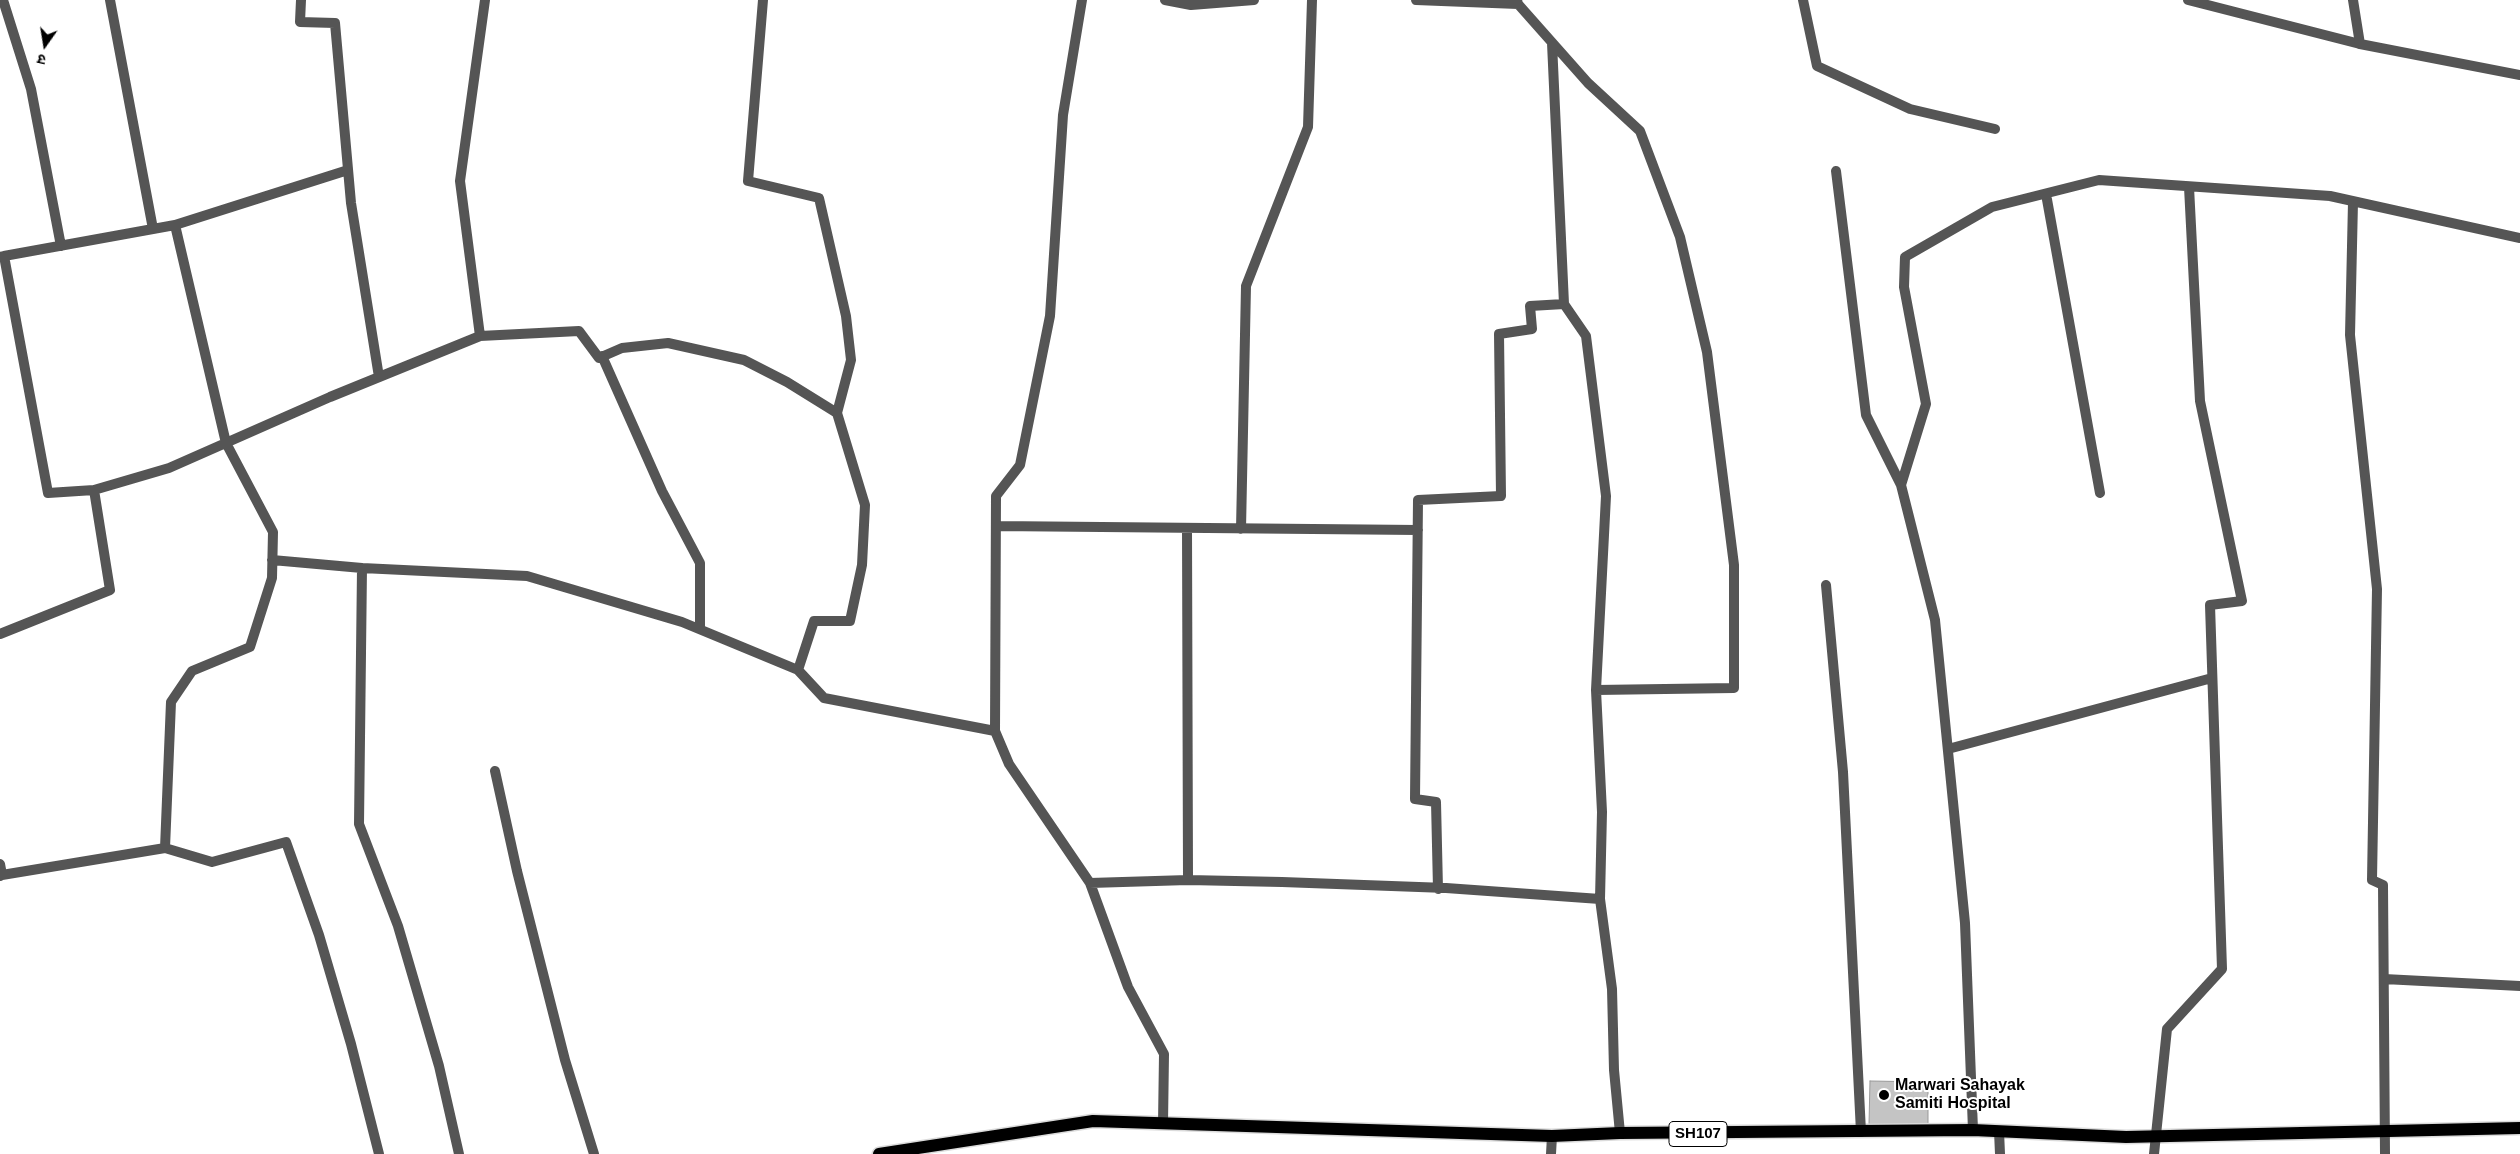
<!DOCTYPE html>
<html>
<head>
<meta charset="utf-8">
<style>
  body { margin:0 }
  #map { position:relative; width:2520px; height:1154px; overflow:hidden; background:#fff; font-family:Arial,"Noto Sans Devanagari",sans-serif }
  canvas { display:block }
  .north { position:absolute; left:20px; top:20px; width:50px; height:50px; -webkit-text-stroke:4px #fff; paint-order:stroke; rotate:193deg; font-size:14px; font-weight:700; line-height:20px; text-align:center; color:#000 }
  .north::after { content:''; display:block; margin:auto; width:18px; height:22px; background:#000; clip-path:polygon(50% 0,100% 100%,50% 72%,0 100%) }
</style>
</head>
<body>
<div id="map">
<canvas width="2520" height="1154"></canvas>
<div class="north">उ</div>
</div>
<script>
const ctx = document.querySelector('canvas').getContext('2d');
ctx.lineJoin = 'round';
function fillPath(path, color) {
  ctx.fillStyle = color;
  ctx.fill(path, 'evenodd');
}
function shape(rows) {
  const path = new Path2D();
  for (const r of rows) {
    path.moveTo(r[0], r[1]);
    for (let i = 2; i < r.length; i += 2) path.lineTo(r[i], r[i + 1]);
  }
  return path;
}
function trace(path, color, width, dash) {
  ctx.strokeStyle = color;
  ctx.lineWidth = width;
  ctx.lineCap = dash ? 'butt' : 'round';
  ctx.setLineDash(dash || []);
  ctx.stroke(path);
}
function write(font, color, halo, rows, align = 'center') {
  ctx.font = font + ' Arial,sans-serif';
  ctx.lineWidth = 4;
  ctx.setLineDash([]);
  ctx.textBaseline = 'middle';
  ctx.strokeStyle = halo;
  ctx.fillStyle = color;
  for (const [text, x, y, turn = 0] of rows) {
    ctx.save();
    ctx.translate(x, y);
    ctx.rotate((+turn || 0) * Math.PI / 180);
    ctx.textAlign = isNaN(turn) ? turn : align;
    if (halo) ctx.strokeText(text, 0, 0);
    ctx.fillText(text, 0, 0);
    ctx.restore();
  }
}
const building = shape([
  [1870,1081,1928,1082,1928,1124,1869,1124,1870,1081]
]);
fillPath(building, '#c4c4c4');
trace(building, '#999', 1);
const primary = shape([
  [879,1154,1093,1121,1552,1136,1620,1133,1973,1130,2126,1137,2520,1128]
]);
trace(primary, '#dbdbdb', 15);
trace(shape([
  [3,0,31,89,61,246],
  [110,0,153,229],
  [301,0,300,22,335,23,351,203,379,377],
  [763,0,748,181,819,198,846,316,851,360,837,413,865,505,862,565,850,621,814,621,798,670],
  [1165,0,1191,5,1254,0],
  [1416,0,1518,4,1517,0],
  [1803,0,1817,66,1910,109,1995,129],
  [2188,0,2360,44],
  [1518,4,1588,83,1640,131,1680,237,1707,352,1734,565,1734,688,1596,690,1602,812,1600,899,1612,989,1614,1070,1620,1133],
  [1552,43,1564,304,1586,336,1606,496,1596,690],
  [1836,171,1866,415,1901,485],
  [2046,194,2100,493],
  [2353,202,2350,335,2377,589,2372,880,2383,885,2385,1154],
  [175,225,348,170],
  [0,257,4,256,48,493,94,490],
  [480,336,579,331,599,358,622,348,668,343,744,360,787,382,837,413],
  [602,356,662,491,700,563,700,629],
  [996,526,1418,530],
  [1187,528,1188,880],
  [1241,529,1246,286,1308,127,1312,0],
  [272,560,362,568,359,824,398,926,439,1066,459,1154],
  [362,568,527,576,682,622,798,670,824,698,995,731,1009,764,1090,883,1128,987,1164,1054,1163,1124],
  [1826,585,1843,772,1861,1132],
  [0,634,110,590,94,490,169,468,330,397,480,336,460,181,485,0],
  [995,731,996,496,1020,465,1050,316,1063,115,1082,0],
  [1948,749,2212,678],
  [495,771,517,871,565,1060,594,1154],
  [165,848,212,862,286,842,319,935,351,1044,379,1154],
  [0,864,2,875,0,876],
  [2,875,165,848,171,702,192,671,250,647,272,578,273,532,226,443,175,225,4,256],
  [1090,883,1188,880,1282,882,1446,888,1600,899],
  [1438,889,1436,802,1415,799,1418,500,1501,496,1499,334,1532,329,1530,306,1564,304],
  [2384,979,2520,986],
  [1973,1130,1965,923,1935,620,1901,485,1926,404,1904,287,1905,257,1992,207,2099,180,2330,196,2520,238],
  [1999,1131,2000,1154],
  [1551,1154,1552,1136],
  [2154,1154,2167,1029,2222,969,2210,605,2242,601,2200,401,2189,187]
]), '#555', 10);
trace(shape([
  [2353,0,2360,44,2520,75]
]), '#555', 10);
trace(primary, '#000', 12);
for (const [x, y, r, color] of [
  [1884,1095,6,"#000"]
]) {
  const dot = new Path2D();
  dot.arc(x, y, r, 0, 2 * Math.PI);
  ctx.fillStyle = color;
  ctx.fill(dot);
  trace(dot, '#fff', 2);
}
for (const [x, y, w] of [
  [1698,1134,58]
]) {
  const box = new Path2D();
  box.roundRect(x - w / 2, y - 12.5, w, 25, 4);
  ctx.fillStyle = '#fff';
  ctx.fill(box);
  trace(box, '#000', 1);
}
write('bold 15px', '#000', null, [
  ["SH107",1698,1134]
]);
write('bold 16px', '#000', '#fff', [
  ["Marwari Sahayak",1895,1086],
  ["Samiti Hospital",1895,1104]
], 'left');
</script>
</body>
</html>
